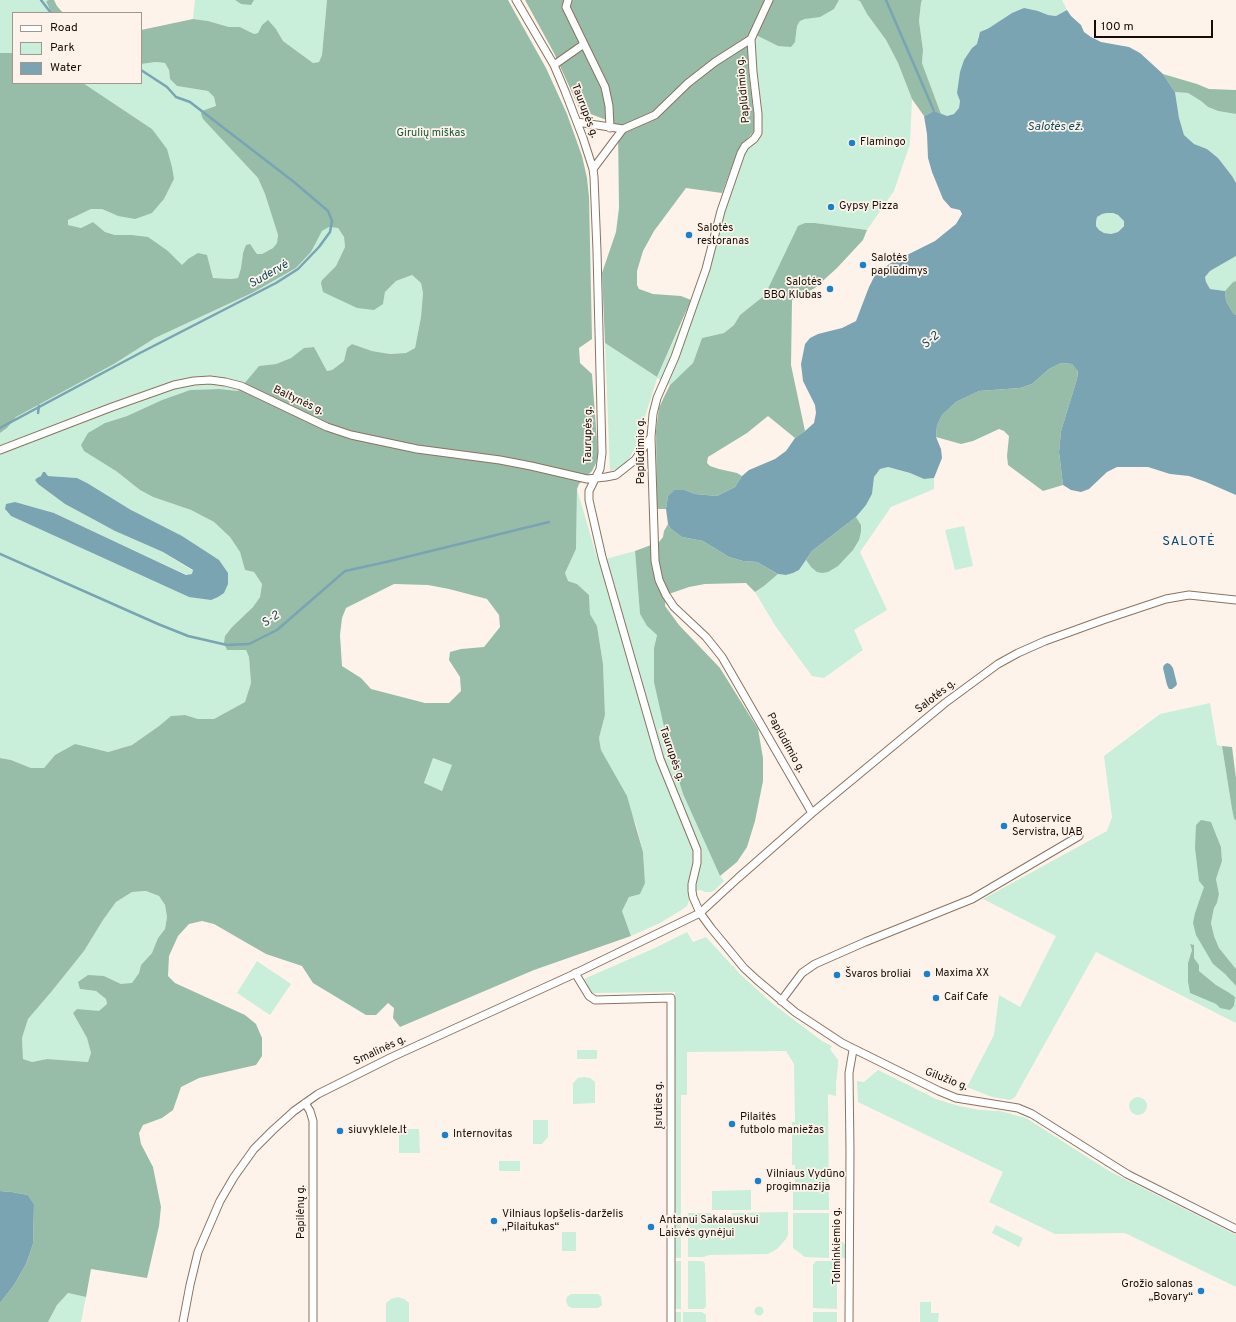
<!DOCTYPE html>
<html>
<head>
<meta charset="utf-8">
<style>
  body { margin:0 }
  #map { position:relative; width:1236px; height:1322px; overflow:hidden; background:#fef3ea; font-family:Overpass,sans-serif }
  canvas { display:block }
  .legend { position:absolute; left:12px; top:12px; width:130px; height:72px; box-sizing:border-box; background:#fef3ea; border:1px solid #a1978f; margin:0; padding:5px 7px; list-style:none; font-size:12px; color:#160e06 }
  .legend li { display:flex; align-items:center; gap:8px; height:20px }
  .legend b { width:20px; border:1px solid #a1978f }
  .scale { position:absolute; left:1094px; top:20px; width:119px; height:18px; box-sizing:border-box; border:2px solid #160e06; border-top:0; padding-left:5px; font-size:12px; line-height:14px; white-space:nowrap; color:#160e06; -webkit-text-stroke:3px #fef3ea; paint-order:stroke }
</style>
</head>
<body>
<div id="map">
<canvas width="1236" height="1322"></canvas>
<ul class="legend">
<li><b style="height:5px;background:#fff"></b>Road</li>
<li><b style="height:11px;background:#c9eeda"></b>Park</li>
<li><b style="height:11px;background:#7aa4b2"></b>Water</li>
</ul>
<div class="scale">100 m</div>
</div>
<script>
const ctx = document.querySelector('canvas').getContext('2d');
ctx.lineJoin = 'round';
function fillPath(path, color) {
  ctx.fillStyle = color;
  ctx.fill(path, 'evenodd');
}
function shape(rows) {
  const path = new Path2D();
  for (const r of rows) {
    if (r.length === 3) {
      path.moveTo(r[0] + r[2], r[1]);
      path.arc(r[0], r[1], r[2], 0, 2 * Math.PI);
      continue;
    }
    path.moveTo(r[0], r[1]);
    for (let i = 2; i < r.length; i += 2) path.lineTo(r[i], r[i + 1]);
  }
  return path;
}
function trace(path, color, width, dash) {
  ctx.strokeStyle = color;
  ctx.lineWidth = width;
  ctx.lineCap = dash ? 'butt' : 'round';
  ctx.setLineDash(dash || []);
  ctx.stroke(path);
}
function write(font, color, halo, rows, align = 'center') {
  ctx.font = font + ' Overpass,sans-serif';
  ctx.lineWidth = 3.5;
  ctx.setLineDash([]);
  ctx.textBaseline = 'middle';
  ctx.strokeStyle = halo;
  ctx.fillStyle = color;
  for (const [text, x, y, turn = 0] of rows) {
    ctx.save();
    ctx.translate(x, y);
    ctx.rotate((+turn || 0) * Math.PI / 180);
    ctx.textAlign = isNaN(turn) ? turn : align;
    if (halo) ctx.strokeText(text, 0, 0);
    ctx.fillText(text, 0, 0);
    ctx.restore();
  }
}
fillPath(shape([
  [0,0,49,0,46,1,50,10,50,13,13,13,13,53,0,53],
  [195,0,235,0,241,4,254,0,327,0,322,55,319,62,313,63,283,41,276,29,262,25,258,33,254,34,240,27,229,27,208,21,193,19],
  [839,0,857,0,860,1,867,14,886,40,898,63,912,99,910,144,894,191,867,230,815,223,765,295,740,315,734,325,724,333,702,338,693,363,670,385,657,378,636,446,628,461,624,465,617,469,610,471,605,343,657,377,687,312,705,263,722,193,738,150,754,131,753,107,747,52,747,39,750,37,758,36,778,46,795,42,797,26,800,21,834,9],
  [922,0,1062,0,1067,10,1056,16,1048,15,1038,11,1012,13,989,28,985,29,978,36,979,41,977,44,972,48,957,93,960,101,959,108,954,114,947,116,941,114,922,63,923,50,919,21,921,3],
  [156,62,165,63,169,70,170,79,177,86,208,91,214,97,216,106,237,155,258,178,265,194,278,235,277,243,273,248,262,254,257,254,254,249,243,253,241,268,238,278,231,279,213,278,207,255,188,259,182,266,168,251,131,235,115,235,105,232,93,222,81,228,68,225,68,220,91,209,102,209,118,216,152,213,164,199,174,179,152,129,83,83,141,83,141,64],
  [1175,92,1188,93,1201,101,1208,107,1218,111,1236,114,1236,183,1232,176,1218,158,1207,149,1194,144,1184,135,1179,118],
  [1107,213,1113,213,1118,215,1124,221,1124,225,1118,232,1111,234,1104,233,1099,230,1096,226,1096,222,1097,217,1102,214],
  [329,227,338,228,344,237,345,247,336,266,322,280,383,304,385,292,396,281,412,275,421,283,423,293,421,317,415,348,406,353,390,354,372,351,352,344,347,348,344,361,332,370,327,371,314,347,305,348,291,358,276,364,259,366,238,391,219,389,190,390,162,400,127,416,105,423,116,471,140,490,153,497,191,510,214,522,230,537,240,552,245,570,254,572,262,584,260,597,253,607,232,627,225,636,227,650,246,650,249,657,251,683,245,702,214,719,198,719,185,715,171,716,159,726,132,745,107,752,93,749,55,755,44,768,31,768,11,760,0,758,0,433,7,428,16,417,114,364,155,338,252,293,296,268,311,252,322,231],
  [43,472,45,472,48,476,77,478,131,510,224,593,189,597,11,516,5,510,15,502,54,513,187,575,193,574,193,571,163,552,115,531,65,504,38,484,35,480,37,478,41,476],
  [1236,256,1236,281,1233,282,1225,291,1210,289,1206,282,1205,277,1210,271],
  [888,467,910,473,924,479,934,478,934,489,891,507,860,552,887,610,854,630,863,650,824,678,812,676,776,627,755,592,764,586,778,574,786,575,793,573,799,570,806,560,811,567,861,525,856,517,866,505,872,494,874,477,880,469],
  [577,489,598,561,635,551,640,614,647,626,657,634,654,648,669,749,683,794,720,876,724,881,716,889,711,892,705,892,700,890,688,892,689,901,687,906,683,909,660,923,631,936,622,911,629,897,645,883,643,852,636,824,612,771,601,750,599,738,605,715,603,664,597,626,590,614,589,595,577,584,568,581,565,573,576,549],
  [964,526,973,566,955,570,945,530],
  [1210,703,1217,745,1222,746,1232,809,1234,819,1236,820,1236,969,1219,948,1214,936,1211,923,1214,908,1217,903,1219,894,1216,879,1222,861,1221,847,1211,822,1196,825,1197,863,1205,887,1195,913,1213,964,1225,974,1236,986,1236,1023,1096,952,1015,1097,1010,1100,992,1097,967,1087,994,1035,999,995,1020,1007,1056,936,983,899,1107,831,1112,817,1104,756,1160,714],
  [1190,945,1194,945,1194,958,1199,965,1199,971,1216,985,1228,992,1220,1008,1216,1004,1190,993,1188,982,1188,963,1192,950],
  [433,758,452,765,442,791,424,784],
  [146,891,159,896,165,905,167,917,165,929,158,938,152,953,141,965,139,973,132,984,121,984,104,976,80,989,96,991,106,999,107,1004,99,1012,77,1010,73,1013,87,1038,91,1053,88,1062,47,1059,32,1062,23,1059,22,1038,28,1019,52,991,84,951,103,920,116,902,132,892],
  [687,932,693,942,706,937,740,974,773,1004,822,1041,832,1046,830,1049,838,1060,838,1065,836,1083,836,1096,828,1094,829,1210,793,1210,793,1191,795,1190,795,1165,792,1165,792,1122,795,1122,794,1064,786,1051,687,1052,687,1095,681,1095,681,1258,674,1258,675,992,591,993,584,979,657,947],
  [257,961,291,984,270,1015,237,993],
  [577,1050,597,1050,597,1059,577,1059],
  [878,1070,936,1099,959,1106,979,1110,1000,1111,1026,1118,1109,1171,1236,1235,1236,1287,1125,1233,1055,1234,989,1202,1003,1172,858,1102,857,1081,864,1082],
  [584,1077,590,1078,595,1082,595,1103,573,1104,573,1083,578,1078],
  [1138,1106,9],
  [533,1120,548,1120,548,1137,542,1144,533,1144],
  [399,1129,419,1129,420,1153,399,1153],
  [499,1161,520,1161,520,1171,499,1171],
  [751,1190,751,1210,712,1210,712,1191],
  [788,1212,788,1235,786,1239,777,1249,768,1254,709,1255,704,1257,688,1257,688,1213,711,1213,711,1222,732,1222,732,1213],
  [793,1213,829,1213,829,1258,805,1257,793,1248],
  [996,1225,1023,1238,1019,1247,992,1233],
  [562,1232,576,1232,576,1251,562,1251],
  [840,1242,843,1242,845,1245,845,1258,840,1258],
  [674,1261,681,1261,681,1309,674,1309],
  [688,1261,703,1261,705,1264,706,1307,703,1309,688,1309],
  [816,1261,837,1261,837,1309,813,1308,813,1265],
  [68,1293,86,1297,81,1322,48,1322,57,1305],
  [571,1294,598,1294,601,1297,602,1305,598,1308,572,1308,568,1306,566,1301,567,1297],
  [398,1297,404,1299,409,1303,409,1322,386,1322,386,1303,391,1299],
  [920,1302,931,1302,931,1313,939,1313,938,1322,920,1322],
  [759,1311,4.5],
  [674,1312,681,1312,681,1322,674,1322],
  [683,1312,702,1312,706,1315,706,1322,683,1322],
  [814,1312,837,1312,837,1322,813,1322,813,1313]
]), '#c9eeda');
fillPath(shape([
  [49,0,54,0,57,6,63,13,50,13,50,10,46,1],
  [235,0,254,0,251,5,241,4],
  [327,0,508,0,546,68,567,114,582,156,587,178,589,197,592,339,579,348,580,363,592,374,598,455,596,463,592,471,579,484,577,489,576,549,565,573,568,581,577,584,589,595,590,614,597,626,603,664,605,715,599,738,601,750,627,796,643,852,645,883,640,894,629,897,622,911,631,936,534,970,400,1027,393,1018,394,1008,388,1003,376,1015,366,1015,313,983,302,966,266,954,214,924,202,921,189,924,178,936,169,956,168,976,175,983,245,1015,256,1024,262,1038,262,1056,256,1065,199,1078,181,1087,173,1110,162,1118,143,1125,139,1133,141,1144,153,1167,161,1207,159,1226,147,1278,91,1269,86,1297,68,1293,57,1305,48,1322,0,1322,0,1303,14,1285,26,1264,33,1244,34,1204,28,1195,12,1192,0,1191,0,758,11,760,31,768,44,768,55,755,75,744,108,752,132,745,159,726,171,716,185,715,198,719,214,719,245,702,251,683,249,657,246,650,227,650,224,643,225,636,232,627,253,607,260,597,262,584,254,572,245,570,240,552,230,537,214,522,191,510,153,497,140,490,116,471,84,451,81,445,88,433,105,423,127,416,162,400,190,390,219,389,238,391,259,366,276,364,291,358,304,348,314,347,327,371,332,370,344,361,347,348,352,344,372,351,390,354,406,353,415,348,421,317,423,293,421,283,412,275,396,281,385,292,383,304,374,310,357,308,323,292,321,283,322,280,336,266,345,247,344,237,338,228,329,227,322,231,311,252,296,268,252,293,155,338,114,364,16,417,7,428,0,433,0,53,13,53,13,83,83,83,152,129,167,149,172,167,174,179,164,199,152,213,135,219,118,216,102,209,91,209,68,220,68,225,81,228,93,222,105,232,115,235,131,235,148,237,168,251,182,265,188,259,198,253,207,255,213,278,231,279,238,278,241,268,243,253,246,245,250,244,257,254,262,254,273,248,277,243,278,235,265,194,258,178,203,119,201,114,202,111,216,106,214,97,208,91,177,86,170,79,169,70,165,63,156,62,141,64,141,30,193,19,208,21,229,27,240,27,254,34,258,33,262,25,268,20,276,29,283,41,313,63,319,62,322,55],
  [394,584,428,585,449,589,487,599,499,615,500,627,484,647,461,649,450,652,449,660,460,677,461,691,449,703,425,703,371,689,361,678,342,666,340,635,342,618,346,608],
  [433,758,452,765,442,791,424,783],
  [146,891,159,896,165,905,167,917,165,929,158,938,152,953,141,965,139,973,132,983,121,984,104,976,88,975,78,982,80,989,96,991,106,999,107,1004,99,1011,77,1009,73,1013,87,1038,91,1053,88,1062,47,1059,32,1062,23,1059,22,1038,28,1019,52,991,84,951,103,920,116,902,132,892],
  [525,0,839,0,834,9,820,17,805,19,800,21,797,26,795,42,791,47,778,46,758,36,750,37,747,39,749,74,755,124,754,131,738,150,722,193,686,188,654,231,643,251,637,271,637,285,639,289,653,294,681,296,691,300,657,377,605,343,602,273,616,232,619,208,618,130,609,121,580,110,554,53],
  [857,0,922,0,921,3,919,21,923,50,922,63,941,114,934,111,924,116,912,99,898,63,886,40,867,14,860,1],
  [1163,74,1197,84,1209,89,1236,90,1236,114,1218,111,1208,107,1201,101,1188,93,1175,92],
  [805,223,815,223,867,230,863,240,837,268,815,288,792,300,791,365,805,431,795,438,768,416,747,433,708,457,707,463,710,466,719,469,737,473,742,476,735,487,717,496,695,494,685,490,668,496,666,509,657,509,656,431,659,408,664,397,670,385,693,363,702,338,724,333,734,325,740,315,765,295,798,226],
  [1236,281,1236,315,1233,313,1226,301,1225,291,1233,282],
  [1061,363,1072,364,1078,370,1077,379,1061,431,1059,452,1063,485,1043,491,1008,465,1007,456,1009,436,1004,431,999,429,973,441,961,444,936,437,937,425,942,415,956,402,979,391,1020,388,1032,384,1049,369],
  [856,517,861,525,861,532,859,540,853,550,838,566,828,572,822,573,817,572,811,567,806,560,812,551],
  [668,524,671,529,682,537,703,541,729,557,743,561,757,562,778,574,764,586,755,592,746,583,705,584,689,587,666,595,665,606,679,625,720,668,758,729,763,758,763,781,755,821,747,847,737,862,720,876,683,794,669,749,654,682,654,648,657,635,647,626,640,614,635,551,659,542,663,537,664,531],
  [1222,746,1232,747,1236,778,1236,820,1234,819,1232,809],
  [1201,820,1211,822,1221,847,1222,861,1216,879,1219,894,1217,903,1214,908,1211,923,1214,936,1219,948,1236,969,1236,986,1225,974,1213,964,1196,935,1193,923,1195,913,1204,887,1199,881,1195,848,1196,825],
  [1190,944,1194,945,1194,958,1199,965,1199,971,1216,985,1228,992,1235,997,1234,1006,1230,1010,1220,1008,1216,1004,1190,993,1188,982,1188,963,1192,950]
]), '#97bda8');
fillPath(shape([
  [1024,8,1038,11,1048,15,1056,16,1067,10,1071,16,1081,25,1084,32,1091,37,1101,42,1129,47,1140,53,1163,74,1175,92,1179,118,1184,135,1194,144,1207,149,1218,158,1232,176,1236,183,1236,256,1210,271,1205,277,1206,282,1210,289,1225,291,1226,301,1233,313,1236,315,1236,495,1206,482,1189,476,1170,474,1148,467,1117,467,1107,472,1089,489,1081,492,1071,490,1063,485,1059,452,1061,431,1077,379,1078,371,1072,364,1061,363,1049,369,1032,384,1020,388,979,391,956,402,942,415,937,425,936,437,941,449,942,458,934,478,924,479,910,473,888,467,880,469,874,477,872,494,866,505,856,517,812,551,799,570,793,573,786,575,778,574,757,562,743,561,729,557,703,541,682,537,671,529,668,524,666,509,668,496,675,490,685,490,695,494,717,496,735,487,742,476,749,470,775,459,786,451,795,438,805,431,814,423,816,413,815,405,803,381,801,364,805,344,810,338,818,334,842,328,856,321,869,287,876,273,891,263,935,241,956,224,962,214,960,210,951,208,943,199,932,172,928,158,927,134,924,116,934,111,947,116,954,114,959,108,960,101,957,93,960,72,964,60,972,48,977,44,980,32,989,28,1012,13],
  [1107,213,1113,213,1118,215,1124,221,1124,226,1118,232,1111,234,1104,233,1099,230,1096,226,1096,222,1097,217,1102,214],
  [43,472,45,472,48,476,77,478,87,483,131,510,182,536,219,560,228,573,228,584,224,593,218,597,211,600,189,597,11,516,5,509,6,504,15,502,54,513,186,575,192,574,193,570,163,552,115,531,65,504,38,484,35,480,37,478,41,476],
  [1167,663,1170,664,1173,668,1177,684,1176,686,1172,689,1169,689,1167,685,1163,668,1164,665],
  [0,1191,12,1192,28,1195,34,1204,33,1244,26,1264,14,1285,0,1303]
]), '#7aa4b2');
trace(shape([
  [41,0,51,13],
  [886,0,934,111],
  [38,413,39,406],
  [0,428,140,353,276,283,298,269,319,247,330,232,332,221,328,211,294,182,190,102,176,97,167,87,141,70],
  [0,554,158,624,188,636,227,645,249,644,277,630,345,571,386,562,549,522]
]), '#7aa4b2', 2.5);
const minor = shape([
  [516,0,554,65,565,91,583,138,593,169,594,177,597,251,602,453,600,469,589,491,589,500,602,557,660,759,697,850,697,863,692,884,692,891,693,897,700,913,711,928,744,968,757,980,795,1012,842,1043,939,1091,956,1098,1018,1108,1032,1114,1127,1174,1236,1229],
  [568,0,566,7,605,87,609,106,610,128],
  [751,39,753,72,758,114,758,133,754,139,745,146,741,153,721,211,706,269,675,357,657,398,653,414,651,437,655,561,659,580,666,595,674,607,706,637,722,657,812,813],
  [554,65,584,44],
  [577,122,623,129],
  [593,169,623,129,655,115,688,83,715,62,751,39,769,0],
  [0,450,112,407,174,385,194,381,210,380,225,382,241,386,327,427,351,435,417,449,500,460,531,466,587,479,606,477,616,475,635,460,651,437],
  [575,973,589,996,595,1000,671,998,671,1322],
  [781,1001,802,973,815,964,865,942,972,899,1079,836],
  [305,1103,310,1111,313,1121,313,1322],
  [183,1322,190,1285,198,1252,220,1201,234,1177,254,1149,273,1130,294,1111,318,1094,392,1057,572,975,700,913,738,878,812,813,945,703,998,664,1018,653,1045,641,1103,620,1166,599,1189,595,1236,600],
  [849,1322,850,1151,849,1073,853,1050]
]);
trace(minor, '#8b735f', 9);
trace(minor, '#fff', 7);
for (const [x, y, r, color] of [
  [852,143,4,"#1b80cb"],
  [831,207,4,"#1b80cb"],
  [689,235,4,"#1b80cb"],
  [863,265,4,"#1b80cb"],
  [830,289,4,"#1b80cb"],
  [1004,826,4,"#1b80cb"],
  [927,974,4,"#1b80cb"],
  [837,975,4,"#1b80cb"],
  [936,998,4,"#1b80cb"],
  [732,1124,4,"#1b80cb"],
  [340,1131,4,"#1b80cb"],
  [445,1135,4,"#1b80cb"],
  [758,1181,4,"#1b80cb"],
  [494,1221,4,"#1b80cb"],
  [651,1227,4,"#1b80cb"],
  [1201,1291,4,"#1b80cb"]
]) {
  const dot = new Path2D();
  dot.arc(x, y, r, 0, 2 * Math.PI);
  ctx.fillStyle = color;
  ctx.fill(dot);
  trace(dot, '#fef3ea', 1.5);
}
write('11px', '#160e06', '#fef3ea', [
  ["Paplūdimio g.",744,90,-95],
  ["Taurupės g.",584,111,69],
  ["Baltynės g.",298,401,25],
  ["Taurupės g.",589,435,-89],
  ["Paplūdimio g.",642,451,-90],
  ["Salotės g.",936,697,-38],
  ["Paplūdimio g.",785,743,61],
  ["Taurupės g.",671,754,71],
  ["Smalinės g.",380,1051,-25],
  ["Gilužio g.",946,1080,21],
  ["Įsruties g.",660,1105,-90],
  ["Papilėnų g.",302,1212,-90],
  ["Tolminkiemio g.",838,1246,-90]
]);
write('11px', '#15573c', '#fef3ea', [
  ["Girulių miškas",431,134]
]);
write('11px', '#160e06', '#fef3ea', [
  ["Flamingo",860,143],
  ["Gypsy Pizza",839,207],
  ["Salotės",697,229],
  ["restoranas",697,242],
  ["Salotės",871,259],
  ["paplūdimys",871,272],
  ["Salotės",822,283,"right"],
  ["BBQ Klubas",822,296,"right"],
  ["Autoservice",1012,820],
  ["Servistra, UAB",1012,833],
  ["Maxima XX",935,974],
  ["Švaros broliai",845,975],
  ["Caif Cafe",944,998],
  ["Pilaitės",740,1118],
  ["futbolo maniežas",740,1131],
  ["siuvyklele.lt",348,1131],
  ["Internovitas",453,1135],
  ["Vilniaus Vydūno",766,1175],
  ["progimnazija",766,1188],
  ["Vilniaus lopšelis-darželis",502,1215],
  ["„Pilaitukas“",502,1228],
  ["Antanui Sakalauskui",659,1221],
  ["Laisvės gynėjui",659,1234],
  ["Grožio salonas",1193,1285,"right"],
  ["„Bovary“",1193,1298,"right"]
], 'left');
write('italic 12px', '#0d4a5a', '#fef3ea', [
  ["Salotės ež.",1055,128],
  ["Sudervė",269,275,-30],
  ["S-2",931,341,-41],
  ["S-2",271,620,-34]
]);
ctx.letterSpacing = '1px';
write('13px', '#044777', '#fef3ea', [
  ["SALOTĖ",1189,542]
]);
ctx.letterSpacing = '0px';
</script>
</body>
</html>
